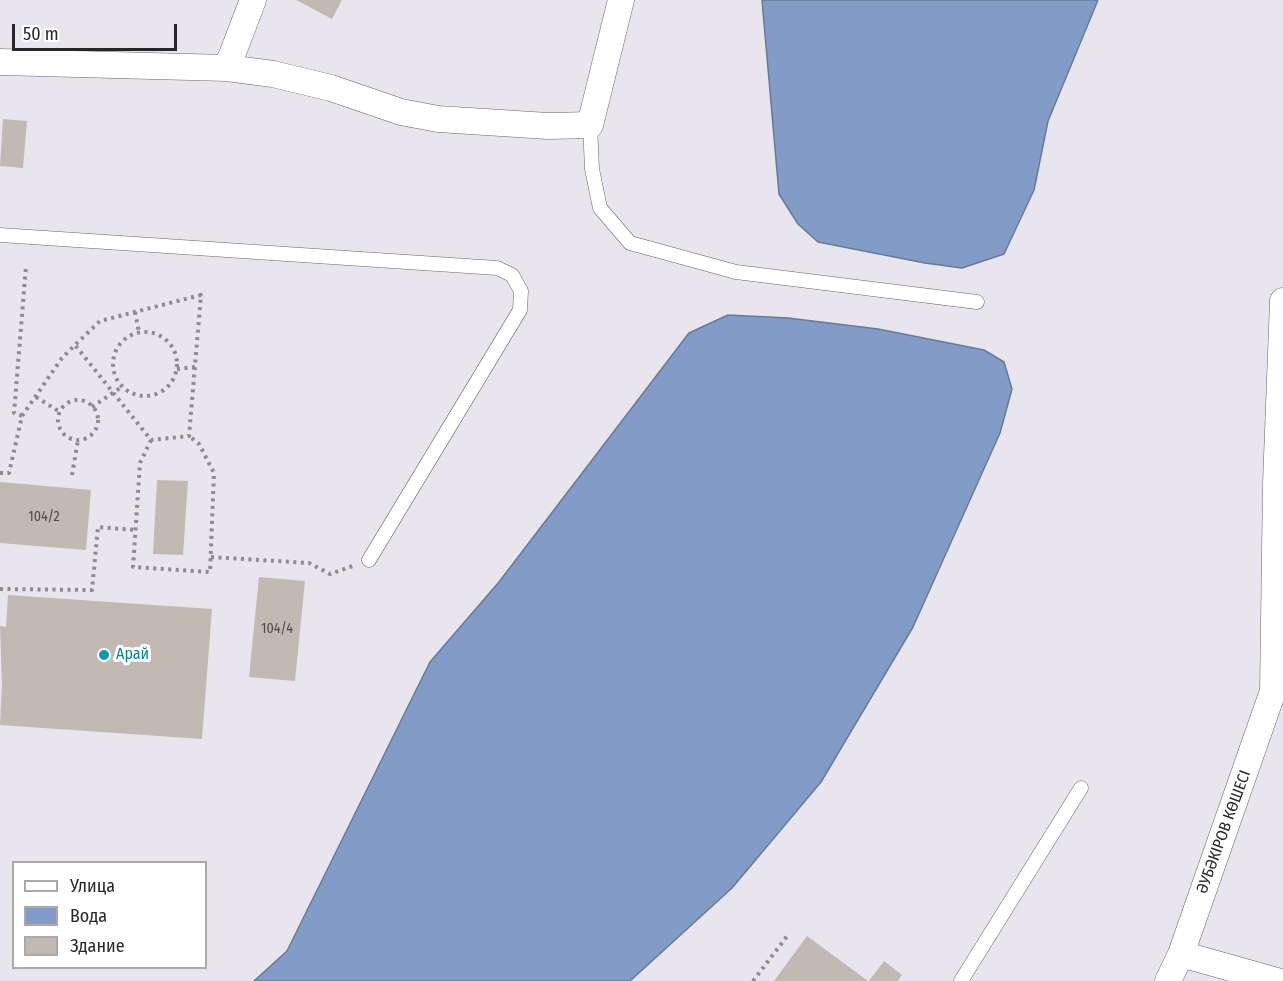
<!DOCTYPE html>
<html>
<head>
<meta charset="utf-8">
<style>
  body { margin:0 }
  #map { position:relative; width:1283px; height:981px; overflow:hidden; background:#e9e5ee; font-family:"Fira Sans Condensed",sans-serif }
  canvas { display:block }
  .legend { position:absolute; left:12px; top:861px; width:195px; height:108px; box-sizing:border-box; background:#fff; border:2px solid #a9a8aa; margin:0; padding:8px 10px; list-style:none; font-size:18px; color:#28262a }
  .legend li { display:flex; align-items:center; gap:12px; height:30px }
  .legend b { width:30px; border:2px solid #a9a8aa }
  .scale { position:absolute; left:12px; top:24px; width:165px; height:27px; box-sizing:border-box; border:3px solid #28262a; border-top:0; padding-left:8px; font-size:18px; line-height:21px; white-space:nowrap; color:#28262a; -webkit-text-stroke:4px #fff; paint-order:stroke }
</style>
</head>
<body>
<div id="map">
<canvas width="1283" height="981"></canvas>
<ul class="legend">
<li><b style="height:8px;background:#fff"></b>Улица</li>
<li><b style="height:16px;background:#839cc7"></b>Вода</li>
<li><b style="height:16px;background:#c2b9b3"></b>Здание</li>
</ul>
<div class="scale">50 m</div>
</div>
<script>
const ctx = document.querySelector('canvas').getContext('2d');
ctx.lineJoin = 'round';
function fillPath(path, color) {
  ctx.fillStyle = color;
  ctx.fill(path, 'evenodd');
}
function shape(rows) {
  const path = new Path2D();
  for (const r of rows) {
    if (r.length === 3) {
      path.moveTo(r[0] + r[2], r[1]);
      path.arc(r[0], r[1], r[2], 0, 2 * Math.PI);
      continue;
    }
    path.moveTo(r[0], r[1]);
    for (let i = 2; i < r.length; i += 2) path.lineTo(r[i], r[i + 1]);
  }
  return path;
}
function trace(path, color, width, dash) {
  ctx.strokeStyle = color;
  ctx.lineWidth = width;
  ctx.lineCap = dash ? 'butt' : 'round';
  ctx.setLineDash(dash || []);
  ctx.stroke(path);
}
function write(font, color, halo, rows, align = 'center') {
  ctx.font = font + ' "Fira Sans Condensed",sans-serif';
  ctx.lineWidth = 6;
  ctx.setLineDash([]);
  ctx.textBaseline = 'middle';
  ctx.strokeStyle = halo;
  ctx.fillStyle = color;
  for (const [text, x, y, turn = 0] of rows) {
    ctx.save();
    ctx.translate(x, y);
    ctx.rotate((+turn || 0) * Math.PI / 180);
    ctx.textAlign = isNaN(turn) ? turn : align;
    if (halo) ctx.strokeText(text, 0, 0);
    ctx.fillText(text, 0, 0);
    ctx.restore();
  }
}
const water = shape([
  [762,0,1098,0,1048,121,1034,190,1004,254,962,268,925,263,818,242,798,224,779,194,762,0],
  [728,315,788,318,878,329,984,350,1004,362,1012,389,1000,433,913,627,821,782,732,888,630,981,254,981,287,951,430,662,499,582,689,333,728,315]
]);
fillPath(water, '#839cc7');
trace(water, '#687998', 1.5);
fillPath(shape([
  [296,0,342,0,332,19],
  [3,119,27,121,23,168,0,166],
  [157,480,188,481,183,555,153,554],
  [0,482,91,490,86,550,0,543],
  [259,577,305,581,295,681,249,677],
  [8,595,212,609,202,739,0,725,2,683,0,626,6,627],
  [807,936,868,981,774,981],
  [884,961,902,975,898,981,869,981]
]), '#c2b9b3');
const service = shape([
  [590,125,592,169,600,208,630,243,736,272,977,302],
  [0,235,497,268,512,275,521,291,520,310,369,560],
  [961,981,1081,788]
]);
const minor = shape([
  [253,0,227,68,273,74,331,88,401,112,438,119,548,126,590,125,621,0],
  [0,62,227,68],
  [1181,954,1277,981],
  [1168,981,1181,954,1273,691,1276,483,1283,301]
]);
trace(service, '#67636b', 15);
trace(minor, '#67636b', 27);
trace(shape([
  [135,312,139,332],
  [145,364,32],
  [177,369,195,367],
  [36,397,60,412],
  [78,420,20],
  [92,407,123,386],
  [22,416,14,413,26,266],
  [151,440,140,463,133,567,210,572,214,473,199,444,189,436],
  [0,473,9,473,22,416,62,358,75,345,100,321,201,295,189,436,151,440,75,345],
  [72,475,78,440],
  [211,557,309,563,330,574,353,566],
  [0,589,92,590,98,527,135,530],
  [753,981,788,935]
]), '#8d8a90', 4, [3, 4.5]);
trace(service, '#fff', 14);
trace(minor, '#fff', 26);
for (const [x, y, r, color] of [
  [104,655,6,"#0f9aa8"]
]) {
  const dot = new Path2D();
  dot.arc(x, y, r, 0, 2 * Math.PI);
  ctx.fillStyle = color;
  ctx.fill(dot);
  trace(dot, '#fff', 2);
}
write('14px', '#4e4b4c', null, [
  ["104/2",44,517],
  ["104/4",277,629]
]);
write('16px', '#0d838f', '#fff', [
  ["Арай",116,655]
], 'left');
write('16px', '#28262a', '#fff', [
  ["ӘУБӘКІРОВ КӨШЕСІ",1224,832,-70]
]);
</script>
</body>
</html>
